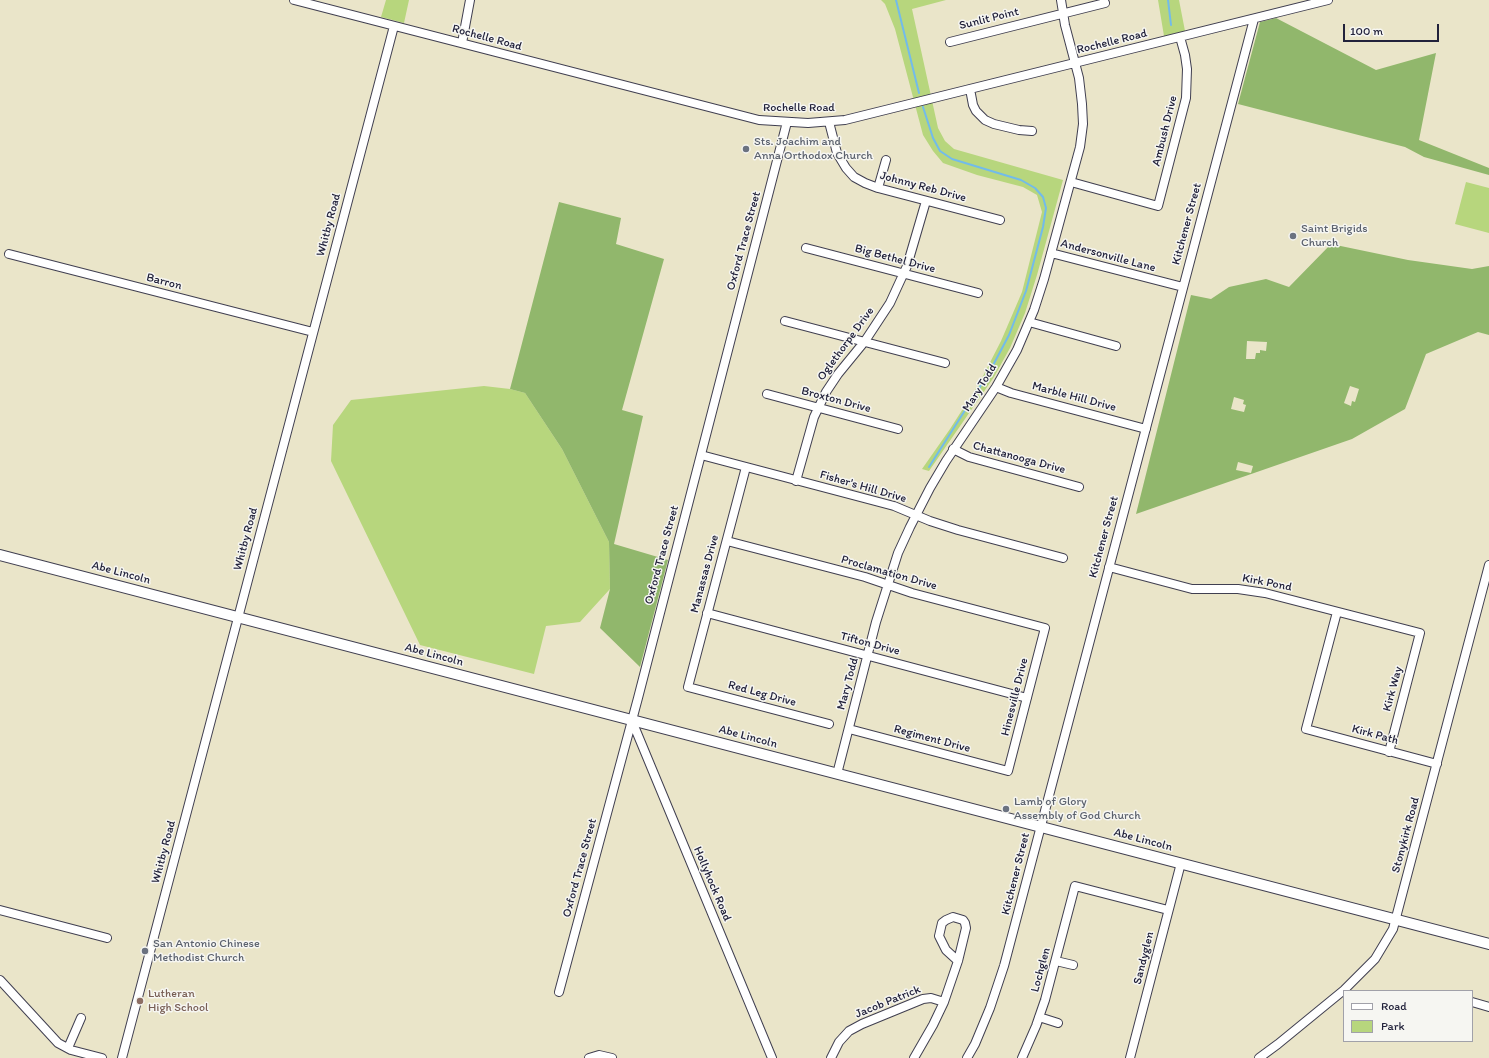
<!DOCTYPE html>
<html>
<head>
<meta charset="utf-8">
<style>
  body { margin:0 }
  #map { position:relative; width:1489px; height:1058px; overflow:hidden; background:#eae5c9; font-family:Itim,sans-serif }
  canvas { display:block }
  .legend { position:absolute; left:1343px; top:990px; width:130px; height:52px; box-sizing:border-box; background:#f6f6f2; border:1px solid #a1a1a9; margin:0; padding:5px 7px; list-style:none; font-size:12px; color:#22223b }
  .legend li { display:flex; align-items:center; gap:8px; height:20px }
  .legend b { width:20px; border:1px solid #a1a1a9 }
  .scale { position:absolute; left:1343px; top:24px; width:96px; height:18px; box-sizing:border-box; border:2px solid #22223b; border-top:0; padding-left:5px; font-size:12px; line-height:14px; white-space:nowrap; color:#22223b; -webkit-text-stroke:3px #f6f6f2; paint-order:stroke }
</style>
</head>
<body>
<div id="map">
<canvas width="1489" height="1058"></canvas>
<ul class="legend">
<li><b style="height:5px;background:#fff"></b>Road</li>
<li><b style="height:11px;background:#b7d67d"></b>Park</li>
</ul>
<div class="scale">100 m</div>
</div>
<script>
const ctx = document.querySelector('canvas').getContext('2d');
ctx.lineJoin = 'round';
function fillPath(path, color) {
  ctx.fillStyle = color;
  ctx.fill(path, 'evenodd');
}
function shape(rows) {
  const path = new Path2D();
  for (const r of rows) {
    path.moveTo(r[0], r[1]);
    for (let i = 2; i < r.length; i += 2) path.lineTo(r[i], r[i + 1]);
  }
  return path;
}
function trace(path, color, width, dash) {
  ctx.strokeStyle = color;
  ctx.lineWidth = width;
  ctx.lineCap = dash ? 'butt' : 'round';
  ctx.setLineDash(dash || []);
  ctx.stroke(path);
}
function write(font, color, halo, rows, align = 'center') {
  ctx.font = font + ' Itim,sans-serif';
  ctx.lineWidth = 3;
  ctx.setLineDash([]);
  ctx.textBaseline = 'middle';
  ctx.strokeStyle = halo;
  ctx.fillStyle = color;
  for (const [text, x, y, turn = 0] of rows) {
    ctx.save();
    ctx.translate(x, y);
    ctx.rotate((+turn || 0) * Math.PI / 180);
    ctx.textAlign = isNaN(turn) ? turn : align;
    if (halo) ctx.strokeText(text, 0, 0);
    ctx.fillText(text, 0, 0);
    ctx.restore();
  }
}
fillPath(shape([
  [386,0,409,0,404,23,381,17],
  [881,0,946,0,912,9,938,128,945,141,954,149,1063,180,1037,275,1025,313,1010,348,994,377,929,471,922,469,950,429,980,382,1001,341,1022,292,1042,212,1037,195,1023,187,977,175,943,163,933,151,923,135,895,29,885,4],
  [1158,0,1179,0,1185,31,1164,36],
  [1466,182,1489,188,1489,233,1455,224],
  [484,386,510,389,525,393,562,449,609,542,610,589,580,622,546,626,534,674,420,645,331,461,333,425,351,400]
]), '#b7d67d');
fillPath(shape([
  [1276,18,1376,70,1436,53,1419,140,1489,168,1489,175,1424,157,1405,147,1238,104,1260,22],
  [559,202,621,218,616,244,664,259,622,410,643,416,614,544,668,560,640,667,600,628,610,589,609,542,562,449,525,393,510,389],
  [1331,244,1408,260,1472,269,1489,266,1489,335,1478,332,1426,354,1405,409,1352,439,1136,514,1191,295,1211,299,1229,287,1266,279,1289,287],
  [1247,341,1267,342,1266,351,1260,350,1260,353,1256,353,1255,359,1246,359],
  [1350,386,1359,389,1355,402,1352,401,1351,406,1344,403],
  [1234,397,1244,400,1243,404,1246,405,1244,412,1231,409],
  [1238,462,1253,466,1251,473,1236,470]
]), '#91b76c');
trace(shape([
  [896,0,919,93],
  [1168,0,1171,25],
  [923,107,933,138,940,151,952,159,1021,180,1035,188,1043,197,1046,208,1043,227,1026,291,1009,335,990,371,929,467]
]), '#72bbea', 2);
const minor = shape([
  [294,0,759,120,808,123,845,120,1328,0],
  [950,42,1105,3],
  [462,43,470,0],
  [970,89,973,105,976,111,985,120,994,124,1019,130,1032,131],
  [829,122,837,153,846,168,854,177,865,183,878,188,1000,220],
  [1071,182,1158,206,1186,98,1187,69,1185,55,1180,37],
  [878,188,886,160],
  [806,248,978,293],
  [1051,253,1183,287],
  [9,254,313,332],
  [785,321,945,363],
  [1029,322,1116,346],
  [996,387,1011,393,1146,429],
  [767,394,898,429],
  [953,449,969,457,1079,487],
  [701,455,894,506,930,521,958,530,1063,558],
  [746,467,688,687,829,724],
  [796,481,814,417,826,392,838,374,865,341,890,303,907,266,926,201],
  [727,541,865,577,912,593,1045,628,1008,771,849,729],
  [1109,567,1192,589,1238,589,1265,593,1420,633,1389,752],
  [1337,612,1306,729,1437,764],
  [707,613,1027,698],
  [632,721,772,1058],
  [837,774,876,622,898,553,910,527,930,488,946,461,996,387,1017,350,1034,310,1044,279,1080,147,1083,124,1082,104,1079,78,1065,25,1061,0],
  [0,910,107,938],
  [1056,961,1073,965],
  [0,980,58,1043,71,1050,102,1058],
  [559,992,638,698,787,122],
  [1472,1002,1489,1007],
  [1039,1017,1058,1023],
  [68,1048,81,1018],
  [122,1058,394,26],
  [589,1058,599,1055,612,1058],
  [831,1058,839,1042,849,1031,862,1024,923,999,931,998,944,1002],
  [914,1058,933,1025,944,1002,958,961,966,928,965,923,963,920,953,917,946,920,942,923,939,936,946,950,958,961],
  [967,1058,975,1044,990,1008,1004,966,1254,19],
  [1022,1058,1036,1026,1045,1000,1075,886,1168,910],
  [1130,1058,1181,863],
  [1259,1058,1278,1044,1344,990,1375,959,1393,929,1489,565]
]);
const tertiary = shape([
  [0,555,1489,944]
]);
trace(minor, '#403f50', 10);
trace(tertiary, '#403f50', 12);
trace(minor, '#fff', 8);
trace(tertiary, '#fff', 10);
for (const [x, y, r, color] of [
  [746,149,4,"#6b7280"],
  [1293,236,4,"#6b7280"],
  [1006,809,4,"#6b7280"],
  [145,951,4,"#6b7280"],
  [140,1001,4,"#8d6e63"]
]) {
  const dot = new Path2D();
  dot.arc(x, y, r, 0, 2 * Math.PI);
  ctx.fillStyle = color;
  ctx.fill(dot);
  trace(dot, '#f6f6f2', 1.5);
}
write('12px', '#22223b', '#f6f6f2', [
  ["Sunlit Point",989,19,-14],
  ["Rochelle Road",487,38,15],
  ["Rochelle Road",1112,42,-14],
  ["Rochelle Road",799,108],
  ["Ambush Drive",1165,131,-76],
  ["Johnny Reb Drive",923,187,15],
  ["Kitchener Street",1187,224,-75],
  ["Whitby Road",329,225,-75],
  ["Oxford Trace Street",744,241,-75],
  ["Andersonville Lane",1108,256,15],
  ["Big Bethel Drive",895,259,15],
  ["Barron",164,282,15],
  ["Oglethorpe Drive",846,344,-54],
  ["Mary Todd",980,388,-58],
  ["Marble Hill Drive",1074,397,15],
  ["Broxton Drive",836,400,15],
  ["Chattanooga Drive",1019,458,15],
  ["Fisher's Hill Drive",863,487,16],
  ["Kitchener Street",1104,537,-75],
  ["Whitby Road",246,539,-75],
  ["Oxford Trace Street",662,555,-75],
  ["Abe Lincoln",121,573,15],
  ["Proclamation Drive",889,573,16],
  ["Manassas Drive",705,574,-75],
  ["Kirk Pond",1267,583,11],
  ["Tifton Drive",870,644,15],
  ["Abe Lincoln",434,655,15],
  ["Mary Todd",848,684,-75],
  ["Kirk Way",1393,689,-75],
  ["Red Leg Drive",762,694,15],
  ["Hinesville Drive",1015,697,-76],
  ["Kirk Path",1375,735,15],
  ["Abe Lincoln",748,737,15],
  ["Regiment Drive",932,739,15],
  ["Stonykirk Road",1406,835,-75],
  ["Abe Lincoln",1143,840,15],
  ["Whitby Road",164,852,-75],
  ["Oxford Trace Street",580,868,-75],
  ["Kitchener Street",1016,874,-76],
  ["Hollyhock Road",712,884,67],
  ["Sandyglen",1144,958,-76],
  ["Lochglen",1041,970,-75],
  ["Jacob Patrick",888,1002,-22]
]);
write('12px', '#5b616d', '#f6f6f2', [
  ["Sts. Joachim and",754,142],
  ["Anna Orthodox Church",754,156],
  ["Saint Brigids",1301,229],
  ["Church",1301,243],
  ["Lamb of Glory",1014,802],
  ["Assembly of God Church",1014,816],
  ["San Antonio Chinese",153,944],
  ["Methodist Church",153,958]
], 'left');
write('12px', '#785e54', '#f6f6f2', [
  ["Lutheran",148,994],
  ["High School",148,1008]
], 'left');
</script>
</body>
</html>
